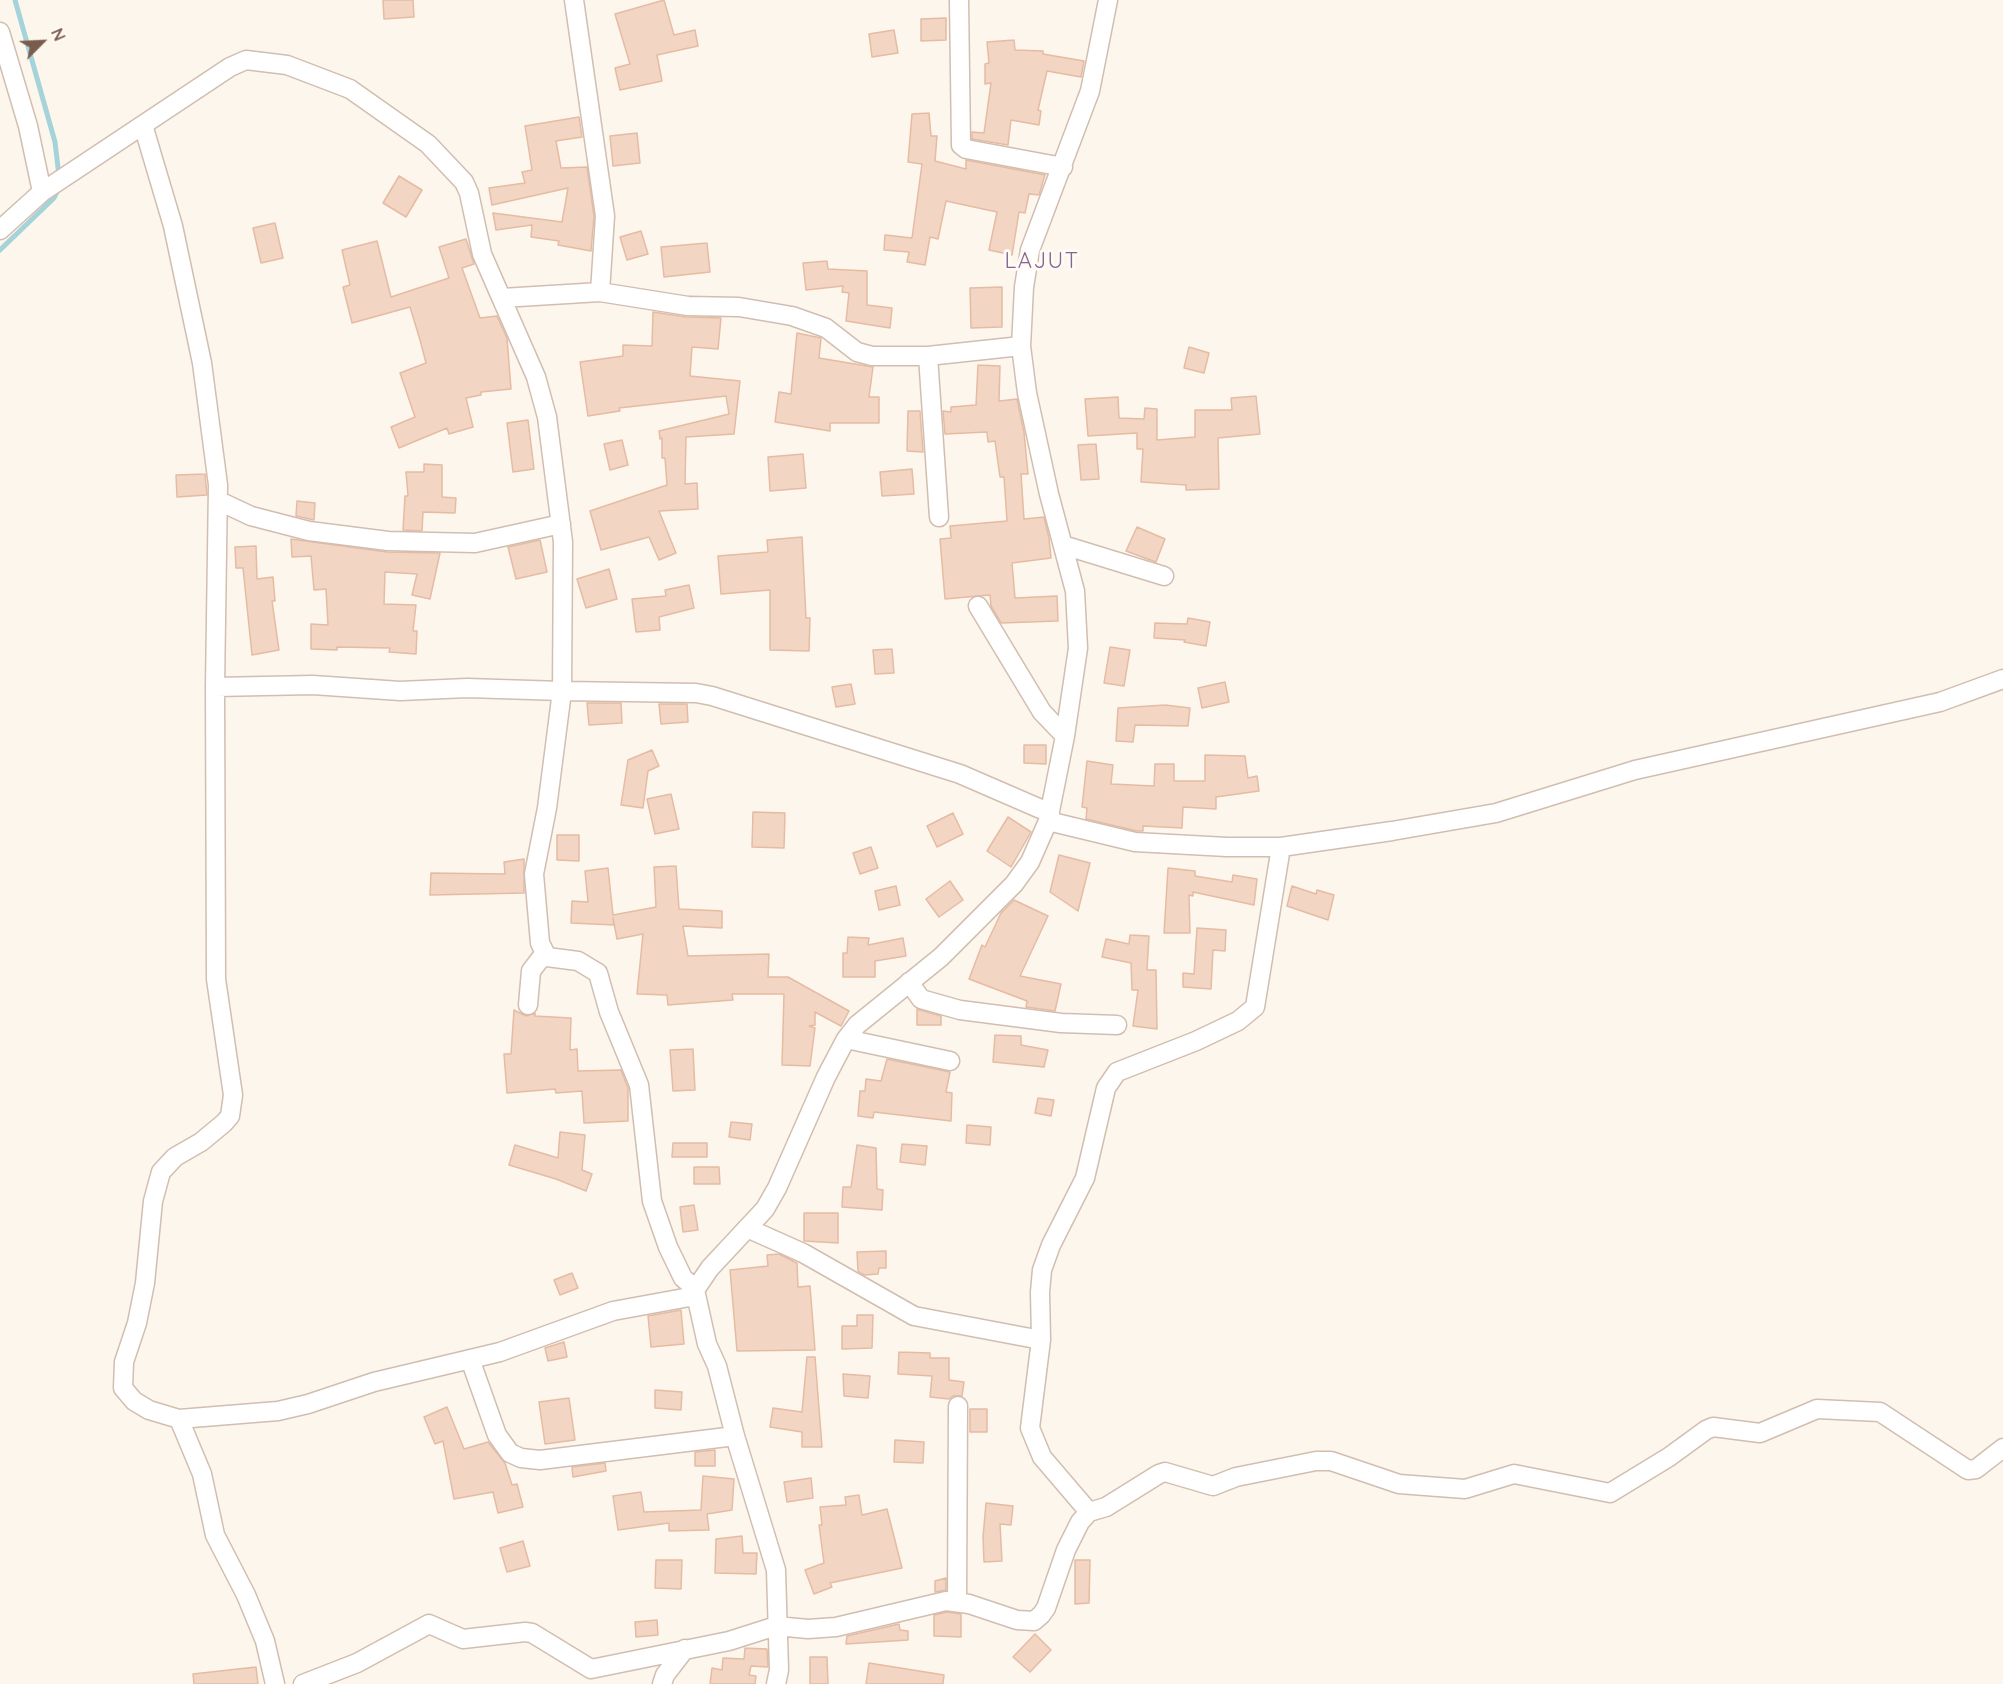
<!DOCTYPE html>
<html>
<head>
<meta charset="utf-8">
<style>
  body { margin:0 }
  #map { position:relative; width:2003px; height:1684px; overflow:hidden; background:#fdf6ec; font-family:Quicksand,sans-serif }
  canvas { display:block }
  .north { position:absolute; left:12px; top:12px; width:60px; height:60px; -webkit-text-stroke:4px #fffaf3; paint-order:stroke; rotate:66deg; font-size:16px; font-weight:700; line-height:24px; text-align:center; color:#7a5c4d }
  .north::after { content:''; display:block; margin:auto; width:21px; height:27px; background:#7a5c4d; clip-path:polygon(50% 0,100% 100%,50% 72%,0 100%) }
</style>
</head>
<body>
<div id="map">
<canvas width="2003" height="1684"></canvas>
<div class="north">N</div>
</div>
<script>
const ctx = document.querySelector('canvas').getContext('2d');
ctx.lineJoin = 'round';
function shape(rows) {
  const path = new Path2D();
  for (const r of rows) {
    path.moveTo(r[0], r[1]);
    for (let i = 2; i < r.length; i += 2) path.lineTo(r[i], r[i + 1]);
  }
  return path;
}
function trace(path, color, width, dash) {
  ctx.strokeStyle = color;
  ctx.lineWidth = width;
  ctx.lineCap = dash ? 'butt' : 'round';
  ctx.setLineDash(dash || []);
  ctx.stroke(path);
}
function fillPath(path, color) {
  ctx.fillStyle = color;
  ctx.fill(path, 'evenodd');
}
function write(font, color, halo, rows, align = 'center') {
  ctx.font = font + ' Quicksand,sans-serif';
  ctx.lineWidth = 6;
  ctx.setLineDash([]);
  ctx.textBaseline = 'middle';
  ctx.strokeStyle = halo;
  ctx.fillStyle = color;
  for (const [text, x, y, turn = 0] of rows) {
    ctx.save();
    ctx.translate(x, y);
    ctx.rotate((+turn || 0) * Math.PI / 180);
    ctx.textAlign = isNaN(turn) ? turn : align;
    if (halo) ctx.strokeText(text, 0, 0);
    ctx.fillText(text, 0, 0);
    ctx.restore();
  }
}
trace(shape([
  [15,0,55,142,59,176],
  [0,250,54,198,59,188]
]), '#a5d3da', 5);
const building = shape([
  [383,0,413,0,414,17,384,19,383,0],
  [664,0,674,35,695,30,698,46,657,55,662,81,620,90,615,68,630,64,615,14,664,0],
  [946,18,946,40,921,41,921,19,946,18],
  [894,30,898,53,872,57,869,34,894,30],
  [1014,40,1015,50,1043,51,1043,54,1084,61,1081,77,1047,71,1038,110,1041,111,1039,125,1011,120,1008,145,972,139,972,132,984,133,991,83,985,84,985,64,989,63,987,42,1014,40],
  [929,113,931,136,937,136,935,161,966,169,966,160,1045,175,1039,195,1029,194,1025,213,1019,212,1012,255,989,250,997,212,946,201,938,239,930,237,925,265,907,262,909,252,884,250,885,235,912,238,922,164,908,162,912,114,929,113],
  [579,117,582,137,556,141,561,168,587,167,594,216,591,251,558,245,559,241,531,237,532,225,496,230,493,213,562,222,568,188,492,205,489,188,525,183,522,172,532,170,525,126,579,117],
  [637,133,640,163,613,166,610,136,637,133],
  [399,176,422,190,406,217,383,203,399,176],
  [275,223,283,258,261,263,253,228,275,223],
  [641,231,648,254,627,260,620,237,641,231],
  [466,239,474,264,462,268,480,318,497,316,507,338,511,389,481,392,481,395,466,398,473,427,449,434,447,428,399,448,391,427,415,417,400,373,426,363,420,340,410,307,352,323,343,287,350,285,342,250,377,241,391,297,449,278,439,247,466,239],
  [707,243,710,272,664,277,661,247,707,243],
  [827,261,828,269,867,271,867,305,892,308,890,328,846,321,849,293,842,292,843,286,806,290,803,263,827,261],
  [1002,287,1002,327,971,328,970,288,1002,287],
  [653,312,686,317,721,318,718,349,692,347,690,376,740,381,734,434,686,437,685,484,697,483,698,509,659,511,676,553,659,560,649,537,601,550,590,511,667,485,665,458,662,458,662,438,660,439,659,431,729,414,726,396,619,408,620,411,588,416,580,362,623,356,623,345,652,346,653,312],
  [797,333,821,338,819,358,873,367,869,397,879,397,879,423,830,423,830,431,775,422,779,392,791,394,797,333],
  [1189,347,1209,353,1204,373,1184,368,1189,347],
  [978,365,1000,366,999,401,1017,399,1024,432,1028,474,1021,474,1024,519,1044,517,1049,538,1051,558,1012,563,1015,598,1057,596,1058,621,1001,623,991,606,990,595,945,599,940,539,951,538,950,526,1007,521,1004,477,1000,477,995,441,988,442,987,432,945,434,943,411,951,412,951,407,976,405,978,365],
  [1256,396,1260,434,1218,438,1219,489,1186,490,1186,485,1141,482,1143,449,1137,449,1137,433,1088,436,1085,399,1118,397,1119,418,1144,419,1145,408,1157,409,1157,440,1195,437,1195,410,1232,410,1231,398,1256,396],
  [908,411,920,411,923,452,907,451,908,411],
  [528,420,534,469,513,472,507,423,528,420],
  [622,440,628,465,610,470,604,444,622,440],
  [1096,444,1099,479,1081,480,1078,445,1096,444],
  [803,454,806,488,770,491,768,457,803,454],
  [424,464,442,465,442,497,456,498,455,513,423,512,422,531,403,530,405,496,408,496,406,472,424,472,424,464],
  [912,469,914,494,882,496,880,472,912,469],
  [205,474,207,495,177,497,176,475,205,474],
  [297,501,315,503,314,520,296,516,297,501],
  [1137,527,1165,539,1156,562,1126,551,1137,527],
  [802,537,806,618,810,618,809,651,770,650,770,590,721,594,718,556,768,552,767,540,802,537],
  [291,539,387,552,440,553,430,599,412,595,417,574,385,572,384,604,416,605,413,631,417,631,416,654,389,652,390,648,337,647,337,650,311,649,311,624,328,625,326,589,314,590,311,556,292,557,291,539],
  [540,540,547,572,516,579,508,547,540,540],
  [256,546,257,579,273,577,275,601,272,601,279,650,252,655,243,568,236,568,235,547,256,546],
  [609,569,617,599,586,608,577,579,609,569],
  [689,585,694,608,659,617,660,630,636,632,632,599,666,596,665,590,689,585],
  [1188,618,1210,622,1206,646,1184,642,1185,640,1154,638,1155,623,1187,624,1188,618],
  [1110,647,1130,650,1124,686,1104,683,1110,647],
  [892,649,894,673,875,674,873,650,892,649],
  [1225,682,1229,702,1202,708,1198,688,1225,682],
  [851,684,855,704,836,707,832,687,851,684],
  [587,703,621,703,622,723,589,725,587,703],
  [659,704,687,704,688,722,661,724,659,704],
  [1165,705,1190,708,1188,726,1135,725,1133,742,1116,741,1118,708,1165,705],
  [1024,745,1046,745,1046,764,1024,763,1024,745],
  [652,750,659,766,648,771,643,808,621,805,628,760,652,750],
  [1205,755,1245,756,1248,778,1257,776,1259,791,1216,797,1216,809,1183,807,1182,828,1143,826,1143,831,1137,831,1086,819,1087,808,1082,807,1087,761,1113,765,1111,784,1154,786,1155,764,1174,764,1174,781,1205,781,1205,755],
  [671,794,679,829,655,834,647,799,671,794],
  [753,812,785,813,784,848,752,847,753,812],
  [953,813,963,834,937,847,927,826,953,813],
  [1008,817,1031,832,1011,867,987,851,1008,817],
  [557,835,579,835,579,861,557,860,557,835],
  [871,847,878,868,860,874,853,853,871,847],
  [1059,855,1090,863,1078,911,1050,892,1059,855],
  [524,859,524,893,430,895,431,873,505,874,504,862,524,859],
  [676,866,679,909,722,911,722,928,683,926,688,956,769,954,768,977,788,977,849,1011,841,1026,815,1012,815,1025,809,1026,815,1028,810,1066,782,1065,784,994,732,994,733,1000,668,1005,667,995,637,994,643,934,617,939,613,918,614,925,571,923,572,901,588,902,585,871,608,868,613,915,656,907,654,867,676,866],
  [1168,868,1195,871,1195,876,1232,882,1233,875,1257,879,1254,905,1193,892,1193,896,1189,895,1190,933,1164,933,1168,868],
  [950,881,963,900,939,917,926,899,950,881],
  [896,886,900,905,879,910,875,891,896,886],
  [1292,886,1316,894,1317,890,1334,895,1328,920,1287,906,1292,886],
  [1014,900,1048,916,1020,976,1061,984,1055,1011,1026,1007,1027,1001,969,979,982,945,985,947,1001,913,1014,900],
  [1197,928,1226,930,1225,951,1213,950,1211,989,1183,987,1183,973,1194,974,1197,928],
  [1130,935,1149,936,1147,970,1156,970,1157,1029,1133,1026,1138,990,1132,990,1131,963,1102,957,1106,939,1129,944,1130,935],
  [848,937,869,938,868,945,903,938,906,956,875,961,875,977,843,977,843,953,847,953,848,937],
  [917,1009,941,1016,941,1025,917,1025,917,1009],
  [514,1010,526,1016,535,1013,535,1016,571,1018,570,1050,577,1049,578,1071,621,1070,628,1088,628,1121,584,1123,582,1091,556,1093,555,1089,507,1093,504,1054,511,1054,514,1010],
  [995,1035,1021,1036,1021,1045,1048,1050,1044,1067,993,1062,995,1035],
  [693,1049,695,1090,673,1091,670,1050,693,1049],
  [887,1059,950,1072,946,1092,952,1093,951,1121,874,1112,873,1118,858,1116,860,1091,865,1091,866,1079,881,1081,887,1059],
  [1038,1098,1054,1100,1051,1116,1035,1113,1038,1098],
  [731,1122,752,1124,750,1140,729,1137,731,1122],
  [967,1125,991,1127,990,1145,966,1143,967,1125],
  [560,1132,585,1135,582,1170,592,1174,586,1191,556,1179,509,1165,515,1145,558,1158,560,1132],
  [673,1143,707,1143,707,1157,672,1157,673,1143],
  [902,1144,927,1146,925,1165,900,1162,902,1144],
  [857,1145,876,1148,877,1189,883,1190,882,1210,842,1207,843,1187,851,1187,857,1145],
  [694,1167,719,1167,720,1184,694,1184,694,1167],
  [694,1205,698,1230,683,1232,680,1207,694,1205],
  [804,1213,838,1213,838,1243,804,1241,804,1213],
  [886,1251,886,1268,879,1268,878,1274,864,1275,858,1271,857,1252,886,1251],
  [779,1254,797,1263,798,1287,810,1286,815,1350,737,1351,730,1270,768,1266,767,1255,779,1254],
  [572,1273,578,1288,560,1295,554,1280,572,1273],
  [681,1310,684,1344,651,1347,648,1316,681,1310],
  [857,1315,873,1315,872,1348,842,1349,842,1326,857,1326,857,1315],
  [564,1342,567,1357,548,1361,545,1348,564,1342],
  [899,1352,930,1353,930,1358,949,1358,949,1380,964,1382,962,1396,953,1396,949,1399,930,1397,932,1376,898,1374,899,1352],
  [807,1357,815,1357,822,1447,802,1447,802,1432,770,1427,773,1408,802,1412,807,1357],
  [843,1374,870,1376,868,1398,844,1396,843,1374],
  [655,1390,682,1392,681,1410,655,1408,655,1390],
  [569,1398,575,1440,545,1444,539,1402,569,1398],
  [447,1407,464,1449,488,1442,505,1463,512,1485,517,1484,523,1507,498,1513,493,1492,454,1499,443,1441,435,1444,424,1417,447,1407],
  [970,1409,987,1409,987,1432,970,1432,970,1409],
  [895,1440,924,1442,923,1463,894,1462,895,1440],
  [715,1450,715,1466,695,1466,695,1452,715,1450],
  [605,1463,606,1471,573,1477,572,1467,605,1463],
  [703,1476,734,1479,732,1510,707,1514,709,1530,669,1531,669,1523,618,1530,613,1496,641,1492,644,1512,701,1510,703,1476],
  [811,1478,813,1498,787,1502,784,1482,811,1478],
  [859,1495,862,1515,887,1509,902,1568,830,1583,832,1587,814,1594,805,1570,824,1563,819,1525,822,1525,820,1507,846,1505,845,1497,859,1495],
  [986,1503,1013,1506,1011,1525,1000,1524,1002,1561,984,1562,983,1537,986,1503],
  [742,1536,743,1553,757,1553,756,1574,715,1573,716,1539,742,1536],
  [523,1541,530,1566,507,1572,500,1548,523,1541],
  [656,1560,682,1560,681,1589,655,1588,656,1560],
  [1075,1560,1090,1560,1089,1603,1075,1604,1075,1560],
  [946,1578,946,1590,935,1592,935,1581,946,1578],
  [947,1612,961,1614,961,1637,934,1636,934,1615,947,1612],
  [657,1620,658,1635,636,1637,635,1622,657,1620],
  [899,1624,900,1630,908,1631,908,1640,846,1644,847,1636,899,1624],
  [1035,1634,1051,1650,1030,1672,1013,1657,1035,1634],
  [745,1648,767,1649,768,1667,751,1666,749,1675,756,1676,755,1684,710,1684,712,1668,722,1670,723,1658,744,1659,745,1648],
  [810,1657,827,1657,828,1684,810,1684,810,1657],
  [869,1663,944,1675,943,1684,866,1684,869,1663],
  [256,1667,258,1684,194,1684,193,1674,256,1667]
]);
fillPath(building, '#f3d5c3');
trace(building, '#e6bba3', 1.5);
const minor = shape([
  [574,0,605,216,600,292],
  [959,0,961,145,966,149,1063,167],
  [0,32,28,126,42,192,230,67,246,60,287,65,350,89,428,144,464,182,469,193,482,254,536,377,547,417,563,542,562,691,467,688,400,691,313,685,215,687],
  [143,125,173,226,202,363,218,485,215,687,216,979,233,1095,230,1116,224,1123,201,1142,175,1157,161,1172,153,1201,145,1283,137,1323,124,1362,123,1388,134,1401,149,1410,179,1419,278,1411,308,1404,374,1382,500,1352,613,1311,695,1296],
  [0,230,42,192],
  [502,298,600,292,688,306,739,307,792,316,826,328,857,352,872,356,928,356,1021,346],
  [928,356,939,517],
  [219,501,251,516,309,531,388,541,475,543,561,524],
  [1063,545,1164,576],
  [978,606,1042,712,1065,736],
  [1048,821,1135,842,1227,847,1281,847,1392,831,1496,813,1635,770,1940,702,2003,679],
  [909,982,921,999,960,1010,1061,1023,1117,1025],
  [528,1005,531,971,544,954],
  [846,1039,950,1061],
  [747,1228,803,1253,914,1316,1041,1340],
  [696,1289,683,1278,668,1247,652,1201,639,1085,609,1012,598,973,578,961,547,957,540,943,534,874,547,808,562,691,696,693,712,696,960,774,1050,813],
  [470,1359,497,1435,510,1453,521,1458,540,1460,735,1436],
  [179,1419,202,1474,215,1535,246,1595,265,1641,275,1684],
  [1089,1512,1106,1507,1159,1474,1165,1472,1213,1486,1236,1477,1316,1461,1331,1461,1399,1484,1465,1489,1514,1474,1610,1493,1669,1457,1706,1430,1713,1427,1760,1433,1817,1409,1880,1412,1968,1470,1976,1469,2003,1448],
  [957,1601,958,1406],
  [303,1684,357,1663,429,1624,463,1639,525,1632,532,1633,591,1669,729,1641,776,1626,808,1629,836,1627,946,1601,969,1604,1017,1620,1034,1621,1041,1615,1046,1608,1066,1550,1080,1522,1089,1512,1042,1457,1030,1428,1041,1340,1040,1292,1042,1270,1051,1245,1085,1178,1106,1088,1117,1072,1196,1041,1238,1021,1255,1007,1281,847],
  [662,1684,665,1675,685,1649],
  [776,1684,779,1670,776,1570,735,1436,717,1366,707,1344,695,1290,710,1268,765,1209,777,1188,826,1077,846,1039,857,1025,941,957,1014,884,1030,862,1048,821,1065,736,1078,648,1075,591,1049,494,1027,393,1021,346,1024,287,1030,250,1090,91,1108,0]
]);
trace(minor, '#d1beb0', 21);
trace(minor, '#fff', 18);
ctx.letterSpacing = '1.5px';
write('22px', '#846695', '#fffaf3', [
  ["LAJUT",1042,261]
]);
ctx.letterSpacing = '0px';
</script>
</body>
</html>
